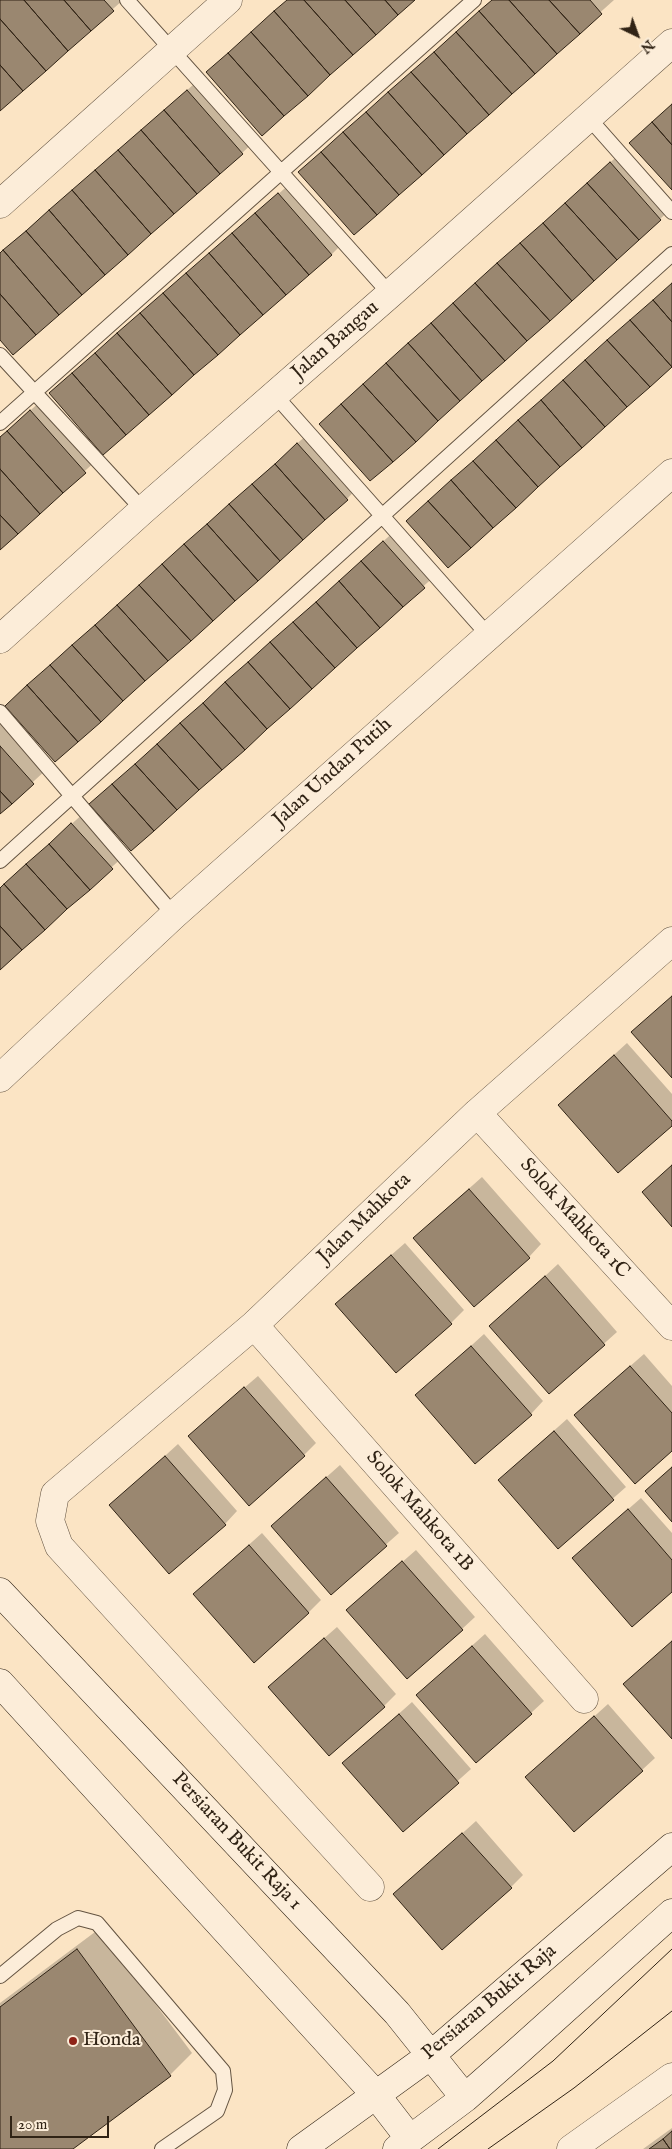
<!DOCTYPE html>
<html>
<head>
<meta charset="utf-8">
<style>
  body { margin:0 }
  #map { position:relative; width:672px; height:2149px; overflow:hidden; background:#fbe4c4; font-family:"IM FELL English",serif }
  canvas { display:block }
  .north { position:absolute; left:612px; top:10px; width:50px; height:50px; -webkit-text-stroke:4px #fcedd9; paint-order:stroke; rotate:138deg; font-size:14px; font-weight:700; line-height:20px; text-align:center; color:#302315 }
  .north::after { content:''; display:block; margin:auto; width:18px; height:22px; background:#302315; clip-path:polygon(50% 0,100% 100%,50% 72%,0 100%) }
  .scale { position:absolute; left:10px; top:2116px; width:99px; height:22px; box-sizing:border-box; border:2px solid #302315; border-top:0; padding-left:6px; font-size:15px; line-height:18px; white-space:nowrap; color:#302315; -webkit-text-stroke:4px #fcedd9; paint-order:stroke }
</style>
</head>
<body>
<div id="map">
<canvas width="672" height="2149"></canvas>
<div class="north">N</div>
<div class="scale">20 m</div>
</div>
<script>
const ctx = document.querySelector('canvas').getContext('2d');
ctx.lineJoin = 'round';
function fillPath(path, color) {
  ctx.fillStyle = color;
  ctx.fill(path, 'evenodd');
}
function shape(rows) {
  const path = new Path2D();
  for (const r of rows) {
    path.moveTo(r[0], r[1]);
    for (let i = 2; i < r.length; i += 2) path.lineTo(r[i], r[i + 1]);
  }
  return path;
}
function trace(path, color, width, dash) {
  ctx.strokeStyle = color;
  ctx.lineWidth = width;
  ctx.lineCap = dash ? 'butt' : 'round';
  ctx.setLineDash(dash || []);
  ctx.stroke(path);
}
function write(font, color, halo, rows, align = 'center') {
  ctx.font = font + ' "IM FELL English",serif';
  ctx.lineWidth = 4;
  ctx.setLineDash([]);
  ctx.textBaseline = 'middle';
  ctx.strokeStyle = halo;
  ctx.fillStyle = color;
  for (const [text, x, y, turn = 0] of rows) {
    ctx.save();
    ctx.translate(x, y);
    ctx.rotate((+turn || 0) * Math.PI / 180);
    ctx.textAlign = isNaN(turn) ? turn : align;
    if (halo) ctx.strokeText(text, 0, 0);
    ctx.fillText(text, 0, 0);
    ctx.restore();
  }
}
fillPath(shape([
  [0,0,123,0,0,109],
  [492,0,614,0,354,233,313,160],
  [201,78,255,141,242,153,0,338,0,253],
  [623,151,672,208,660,219,333,411],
  [292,182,344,242,331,255,51,393],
  [43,399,98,459,0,548,0,438],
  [310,432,359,486,347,499,19,693],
  [397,529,437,574,131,849,104,792],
  [0,719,46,770,0,812],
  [85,812,124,856,0,968,0,888],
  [627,1043,672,1094,672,1124,559,1105],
  [482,1177,541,1244,529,1257,427,1226],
  [405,1243,464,1310,451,1323,350,1291],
  [558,1264,617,1332,549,1393,491,1326],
  [484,1334,543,1401,531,1414,417,1395],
  [644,1354,672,1386,672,1450,588,1403],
  [258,1376,316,1443,304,1455,202,1424],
  [567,1419,626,1487,558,1547,512,1468],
  [178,1444,237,1511,225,1524,111,1505],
  [340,1465,399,1533,331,1593,285,1514],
  [641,1498,672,1533,672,1591,586,1546],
  [262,1533,321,1600,308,1613,194,1594],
  [416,1550,475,1617,462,1629,361,1598],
  [337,1627,396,1694,384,1706,282,1675],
  [485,1634,544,1701,531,1713,417,1695],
  [412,1702,471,1769,403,1830,357,1751],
  [608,1704,655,1758,642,1770,527,1777],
  [476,1821,523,1875,511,1887,395,1894],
  [99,1929,192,2053,170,2075,71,2149,0,2149,0,2003],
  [672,2128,672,2149,643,2149]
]), '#0003');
const building = shape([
  [0,0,24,0,68,51,46,71,0,19,0,0],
  [24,0,64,0,91,31,68,51,24,0],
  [64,0,104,0,114,11,91,31,64,0],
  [287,0,304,0,353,55,330,75,274,11,287,0],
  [304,0,345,0,376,35,353,55,304,0],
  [345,0,385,0,398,15,376,35,345,0],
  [385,0,415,0,398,15,385,0],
  [492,0,509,0,557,54,535,74,479,11,492,0],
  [509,0,549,0,580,34,557,54,509,0],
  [549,0,590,0,602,14,580,34,549,0],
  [274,11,330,75,308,96,251,32,274,11],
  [479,11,535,74,512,94,456,32,479,11],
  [0,19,46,71,23,91,0,65,0,19],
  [251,32,308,96,284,116,228,53,251,32],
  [456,32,512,94,489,115,434,52,456,32],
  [434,52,489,115,467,134,411,72,434,52],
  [228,53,284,116,262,136,206,72,228,53],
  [0,65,23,91,0,111,0,65],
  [411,72,467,134,444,155,388,92,411,72],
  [187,90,243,154,220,174,164,110,187,90],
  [388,92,444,155,422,175,366,112,388,92],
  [672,104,672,145,652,122,672,104],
  [164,110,220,174,197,194,141,130,164,110],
  [366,112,422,175,399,195,343,132,366,112],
  [652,122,672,145,672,190,629,143,652,122],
  [141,130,197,194,174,214,118,150,141,130],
  [343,132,399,195,377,215,321,152,343,132],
  [118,150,174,214,151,234,95,170,118,150],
  [321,152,377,215,354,235,298,172,321,152],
  [610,162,661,220,639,240,587,183,610,162],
  [95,170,151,234,128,255,72,190,95,170],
  [587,183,639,240,617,260,565,203,587,183],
  [72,190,128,255,105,275,49,210,72,190],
  [278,193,332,255,309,275,255,213,278,193],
  [565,203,617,260,594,281,543,223,565,203],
  [49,210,105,275,82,295,26,231,49,210],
  [255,213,309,275,286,295,232,233,255,213],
  [543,223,594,281,572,301,520,243,543,223],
  [26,231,82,295,59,315,3,250,26,231],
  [232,233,286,295,263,315,209,253,232,233],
  [520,243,572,301,550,321,497,263,520,243],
  [3,250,59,315,36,335,0,294,0,253,3,250],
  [209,253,263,315,240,335,186,273,209,253],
  [497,263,550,321,527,341,475,283,497,263],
  [186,273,240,335,218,355,163,293,186,273],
  [475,283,527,341,505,361,453,303,475,283],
  [672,283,672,322,653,300,672,283],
  [163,293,218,355,194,375,140,313,163,293],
  [0,294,36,335,13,355,0,340,0,294],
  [653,300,672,322,672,367,630,320,653,300],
  [453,303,505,361,482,381,431,323,453,303],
  [140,313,194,375,172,395,117,333,140,313],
  [630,320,672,367,650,387,607,340,630,320],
  [431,323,482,381,460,401,408,343,431,323],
  [117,333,172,395,149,415,95,353,117,333],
  [607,340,650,387,627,407,585,360,607,340],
  [408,343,460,401,438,421,386,363,408,343],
  [95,353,149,415,126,435,72,373,95,353],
  [585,360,627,407,605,427,563,380,585,360],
  [386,363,438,421,416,442,363,384,386,363],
  [72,373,126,435,103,455,49,393,72,373],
  [563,380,605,427,582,448,541,400,563,380],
  [363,384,416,442,393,462,341,404,363,384],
  [541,400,582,448,560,467,518,420,541,400],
  [341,404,393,462,370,481,319,424,341,404],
  [30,410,86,473,63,493,7,431,30,410],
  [518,420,560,467,538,487,496,440,518,420],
  [7,431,63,493,40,514,0,469,0,437,7,431],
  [496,440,538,487,516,508,473,461,496,440],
  [297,443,348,500,325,520,275,464,297,443],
  [473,461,516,508,493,528,451,480,473,461],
  [275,464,325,520,303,540,252,484,275,464],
  [0,469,40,514,18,534,0,515,0,469],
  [451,480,493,528,471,548,428,501,451,480],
  [252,484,303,540,280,561,229,504,252,484],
  [428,501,471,548,448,568,406,521,428,501],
  [229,504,280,561,258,581,207,524,229,504],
  [0,515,18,534,0,550,0,515],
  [207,524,258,581,235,601,184,544,207,524],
  [383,541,425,588,403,607,361,561,383,541],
  [184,544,235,601,213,621,162,564,184,544],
  [361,561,403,607,380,628,339,581,361,561],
  [162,564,213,621,191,641,139,585,162,564],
  [339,581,380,628,357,648,316,602,339,581],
  [139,585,191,641,168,661,117,605,139,585],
  [316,602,357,648,335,668,293,622,316,602],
  [117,605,168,661,145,681,95,625,117,605],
  [293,622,335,668,312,689,270,642,293,622],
  [95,625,145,681,123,701,72,645,95,625],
  [270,642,312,689,290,709,248,662,270,642],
  [72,645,123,701,101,722,50,665,72,645],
  [248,662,290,709,267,729,225,682,248,662],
  [50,665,101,722,78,742,27,685,50,665],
  [225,682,267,729,245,750,203,703,225,682],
  [27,685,78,742,55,762,5,706,27,685],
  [203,703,245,750,222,770,180,723,203,703],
  [180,723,222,770,199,790,157,744,180,723],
  [157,744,199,790,177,810,135,764,157,744],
  [0,746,34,784,12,804,0,791,0,746],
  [135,764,177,810,154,831,112,784,135,764],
  [112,784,154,831,131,851,89,804,112,784],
  [0,791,12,804,0,814,0,791],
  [71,823,113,869,90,890,49,844,71,823],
  [49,844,90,890,67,909,26,864,49,844],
  [26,864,67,909,45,930,4,884,26,864],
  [4,884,45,930,22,950,0,926,0,888,4,884],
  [0,926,22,950,0,970,0,926],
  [672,996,672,1078,631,1032,672,996],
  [614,1055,672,1121,672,1126,618,1173,558,1105,614,1055],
  [672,1165,672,1227,642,1192,672,1165],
  [469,1189,530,1258,474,1307,413,1238,469,1189],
  [391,1255,452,1324,396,1373,335,1304,391,1255],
  [545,1276,605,1345,549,1394,489,1326,545,1276],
  [471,1346,532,1415,475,1464,415,1395,471,1346],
  [630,1366,672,1413,672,1451,635,1484,574,1415,630,1366],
  [244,1387,305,1456,249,1506,188,1436,244,1387],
  [554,1431,614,1500,558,1549,498,1480,554,1431],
  [165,1456,226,1525,169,1574,109,1505,165,1456],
  [672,1467,672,1522,645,1491,672,1467],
  [326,1477,387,1546,331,1595,271,1526,326,1477],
  [628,1509,672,1560,672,1592,632,1627,572,1558,628,1509],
  [249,1545,309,1613,254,1663,193,1594,249,1545],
  [402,1561,463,1630,407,1679,346,1610,402,1561],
  [324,1638,385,1707,329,1756,268,1687,324,1638],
  [672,1641,672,1739,623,1684,672,1641],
  [472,1646,532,1714,476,1763,416,1695,472,1646],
  [399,1714,459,1783,403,1832,342,1763,399,1714],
  [594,1716,643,1771,574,1832,525,1777,594,1716],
  [462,1833,512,1888,442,1950,393,1894,462,1833],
  [77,1949,171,2076,73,2149,0,2149,0,2007,77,1949],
  [672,2131,672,2149,670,2149,663,2139,672,2131],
  [663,2139,670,2149,649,2149,663,2139]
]);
fillPath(building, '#9a8770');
trace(building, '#302315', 1);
const lane = shape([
  [127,0,390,294],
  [587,116,672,212],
  [0,355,143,510],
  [274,394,488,635],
  [0,423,474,0],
  [0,712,174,915],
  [0,861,672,254],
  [0,1976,57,1929,78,1918,97,1923,223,2071,225,2090,217,2111,162,2149]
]);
const street = shape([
  [0,204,228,0],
  [0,639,143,510,390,294,672,43],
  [0,1078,174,915,672,473],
  [477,1113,672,1326],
  [254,1325,584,1699],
  [370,1887,59,1546,50,1521,55,1494,254,1325,477,1113,672,941],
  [571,2149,672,2077]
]);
const secondary = shape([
  [0,1592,397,2013,465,2098],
  [0,1683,376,2095,410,2139],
  [301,2149,431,2055,672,1847],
  [397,2149,465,2098,515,2054,672,1913]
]);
trace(lane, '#635341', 16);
trace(street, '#635341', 29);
trace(secondary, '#302315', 29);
trace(lane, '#fcedd9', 14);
trace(street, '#fcedd9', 28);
trace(secondary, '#fcedd9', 28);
trace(shape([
  [438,2149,553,2061,672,1949],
  [488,2149,574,2088,672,2011]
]), '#302315', 1);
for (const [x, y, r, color] of [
  [73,2041,5,"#8f2418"]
]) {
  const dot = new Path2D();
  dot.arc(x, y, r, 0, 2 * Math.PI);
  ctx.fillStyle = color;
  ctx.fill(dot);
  trace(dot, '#fcedd9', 2);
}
write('20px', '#302315', '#fcedd9', [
  ["Jalan Bangau",336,341,-41],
  ["Jalan Undan Putih",333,773,-42],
  ["Jalan Mahkota",365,1219,-44],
  ["Solok Mahkota 1C",574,1219,48],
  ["Solok Mahkota 1B",419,1512,49],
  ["Persiaran Bukit Raja 1",236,1842,47],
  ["Persiaran Bukit Raja",490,2003,-40]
]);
write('20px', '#302315', '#fcedd9', [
  ["Honda",83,2041]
], 'left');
</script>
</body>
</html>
